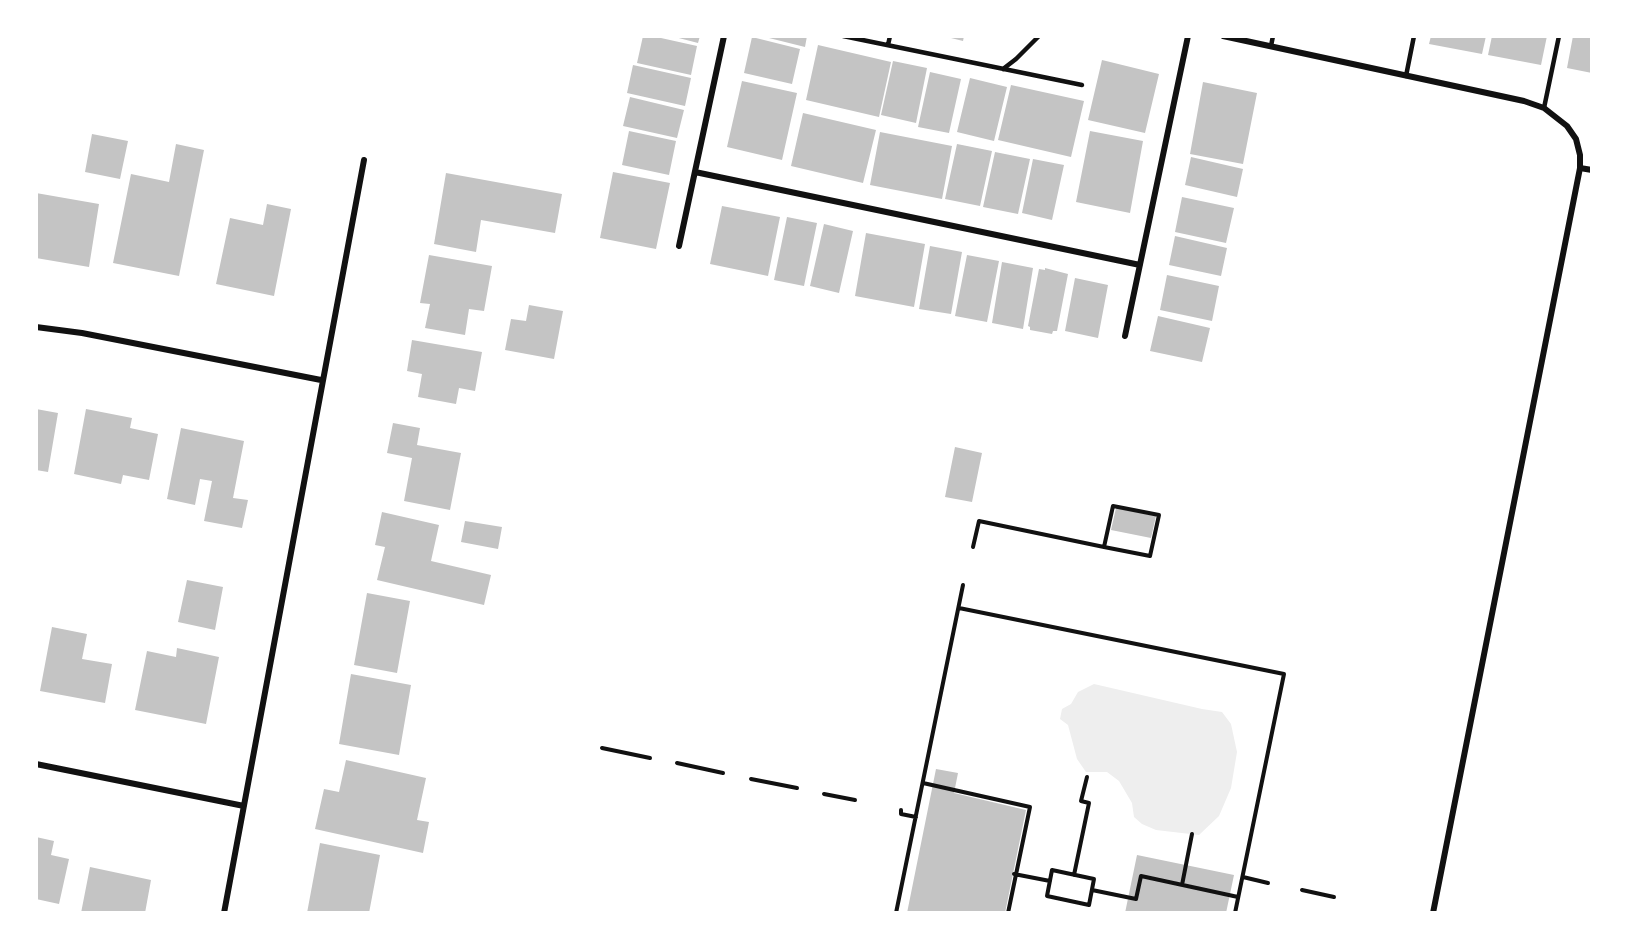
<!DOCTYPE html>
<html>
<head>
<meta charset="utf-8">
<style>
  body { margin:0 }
  #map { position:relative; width:1628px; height:949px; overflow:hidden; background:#fff; font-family:"PT Sans",sans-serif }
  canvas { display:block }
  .frame { position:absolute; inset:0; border:38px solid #fff; pointer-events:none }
</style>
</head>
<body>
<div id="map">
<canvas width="1628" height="949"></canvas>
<div class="frame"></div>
</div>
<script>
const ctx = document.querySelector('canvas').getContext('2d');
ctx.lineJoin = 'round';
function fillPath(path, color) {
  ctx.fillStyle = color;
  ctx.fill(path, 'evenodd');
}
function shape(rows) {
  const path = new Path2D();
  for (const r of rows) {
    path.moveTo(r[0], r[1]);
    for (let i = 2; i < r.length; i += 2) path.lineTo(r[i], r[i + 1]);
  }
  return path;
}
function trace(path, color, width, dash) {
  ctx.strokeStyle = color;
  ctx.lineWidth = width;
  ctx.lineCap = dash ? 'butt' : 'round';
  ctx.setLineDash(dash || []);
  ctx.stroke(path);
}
fillPath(shape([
  [1094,684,1202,709,1222,712,1231,724,1237,752,1231,788,1219,816,1199,835,1156,830,1142,824,1134,817,1132,803,1119,781,1107,772,1086,772,1077,759,1068,725,1060,719,1062,709,1071,704,1078,692]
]), '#eee');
fillPath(shape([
  [643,36,652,36,697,46,691,75,637,63],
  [671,36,700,36,698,43],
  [761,36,807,36,805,47],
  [943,36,964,36,963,41],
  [1431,36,1486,36,1482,54,1429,44],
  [1492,36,1547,36,1541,65,1488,55],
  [1573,36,1592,36,1592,73,1567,68],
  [752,37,800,49,792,84,744,73],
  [818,45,891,62,879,117,806,100],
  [1102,60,1159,74,1145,133,1088,120],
  [893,61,927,68,916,123,881,115],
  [633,65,691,78,685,106,627,93],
  [930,72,961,79,949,133,918,127],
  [970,78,1007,87,994,141,957,132],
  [742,81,797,93,782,160,727,147],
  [1203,82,1257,93,1243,164,1190,154],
  [1011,85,1084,101,1071,157,998,140],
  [630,97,684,110,677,138,623,126],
  [803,113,876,130,863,183,791,166],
  [629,131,676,141,669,175,622,165],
  [1090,131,1143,141,1130,213,1076,202],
  [880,132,952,146,942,199,870,185],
  [92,134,128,141,120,179,85,172],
  [176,144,204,150,179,276,113,263,131,174,169,182],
  [957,144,992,151,980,206,945,199],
  [995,152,1030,159,1018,214,983,207],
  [1191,157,1243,169,1237,197,1185,185],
  [1033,159,1064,165,1052,220,1022,213],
  [613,172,670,183,656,249,600,238],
  [446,173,562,194,555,233,481,220,476,252,434,244],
  [36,193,99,204,89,267,36,258],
  [1182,197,1234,208,1226,243,1175,232],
  [267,204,291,209,274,296,216,284,230,218,263,225],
  [722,206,780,217,768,276,710,264],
  [787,217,817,223,804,286,774,280],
  [824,224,853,231,839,293,810,286],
  [866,233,925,244,914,307,855,296],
  [1175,236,1227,248,1221,276,1169,265],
  [930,246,962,252,951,314,919,309],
  [429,255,492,266,484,311,469,309,465,335,425,328,430,304,420,303],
  [967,255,999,261,987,322,955,316],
  [1002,262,1033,268,1023,329,992,323],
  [1045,268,1068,274,1057,331,1053,331,1052,334,1030,330,1030,327,1028,326,1039,269,1045,270],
  [1167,275,1219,286,1212,321,1160,310],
  [1075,278,1108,285,1098,338,1065,331],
  [529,305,563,311,554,359,505,350,511,319,526,321],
  [1158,316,1210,328,1202,362,1150,351],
  [412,340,482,352,475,391,459,388,456,404,418,397,422,374,407,371],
  [36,409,58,413,48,472,36,470],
  [86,409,132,418,130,428,158,434,149,480,123,475,121,484,74,474],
  [393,423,420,428,417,445,461,453,450,510,404,501,412,458,387,453],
  [181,428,244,441,233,498,248,500,242,528,204,521,212,481,200,479,195,505,167,499],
  [955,447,982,453,972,502,945,497],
  [1116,508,1156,516,1151,538,1111,530],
  [382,512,439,525,431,561,491,575,484,605,377,580,385,547,375,545],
  [465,521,502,527,498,549,461,542],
  [187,580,223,587,215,630,178,622],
  [367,593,410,601,397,673,354,665],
  [52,627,87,634,82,659,112,664,105,703,40,691],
  [177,648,219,657,206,724,135,710,147,651,176,657],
  [351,674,411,685,399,755,339,744],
  [346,760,426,778,417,820,429,822,423,853,315,829,324,789,339,792],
  [936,769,958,773,954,793,1026,810,1005,913,907,913],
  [36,837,54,841,51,855,69,859,59,904,36,899],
  [320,843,380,855,369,913,307,913],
  [1137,855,1234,875,1226,913,1125,913],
  [90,867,151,880,145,913,81,913]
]), '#c4c4c4');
trace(shape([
  [973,547,979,521,1104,547,1150,556,1159,515,1113,506,1104,547],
  [959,608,1284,674,1235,913],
  [602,748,650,758],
  [677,763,723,773],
  [751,779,797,788],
  [923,783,1030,807,1008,913],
  [824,794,855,800],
  [901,810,901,814,916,817],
  [1052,870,1094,879,1089,905,1047,896,1052,870],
  [1014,874,1050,881],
  [1074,875,1089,803,1081,801,1087,777],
  [1243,877,1268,883],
  [1182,885,1192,834],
  [1092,890,1136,899,1141,876,1238,897],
  [1302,890,1334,897],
  [896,913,963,585]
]), '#111', 4);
trace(shape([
  [843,36,1082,85],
  [888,45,890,36],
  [1271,46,1273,36],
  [1003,69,1016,59,1039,36],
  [1406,76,1414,36],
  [1544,108,1559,36]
]), '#111', 4.5);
trace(shape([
  [1223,36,1524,101,1544,108,1567,126,1576,139,1580,155,1580,168,1433,913],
  [1580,168,1592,170],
  [695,172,1140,265],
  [679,246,724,36],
  [36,327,82,333,321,380],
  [1125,336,1188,36],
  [36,764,244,806],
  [224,913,364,160]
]), '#111', 6);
</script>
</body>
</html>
